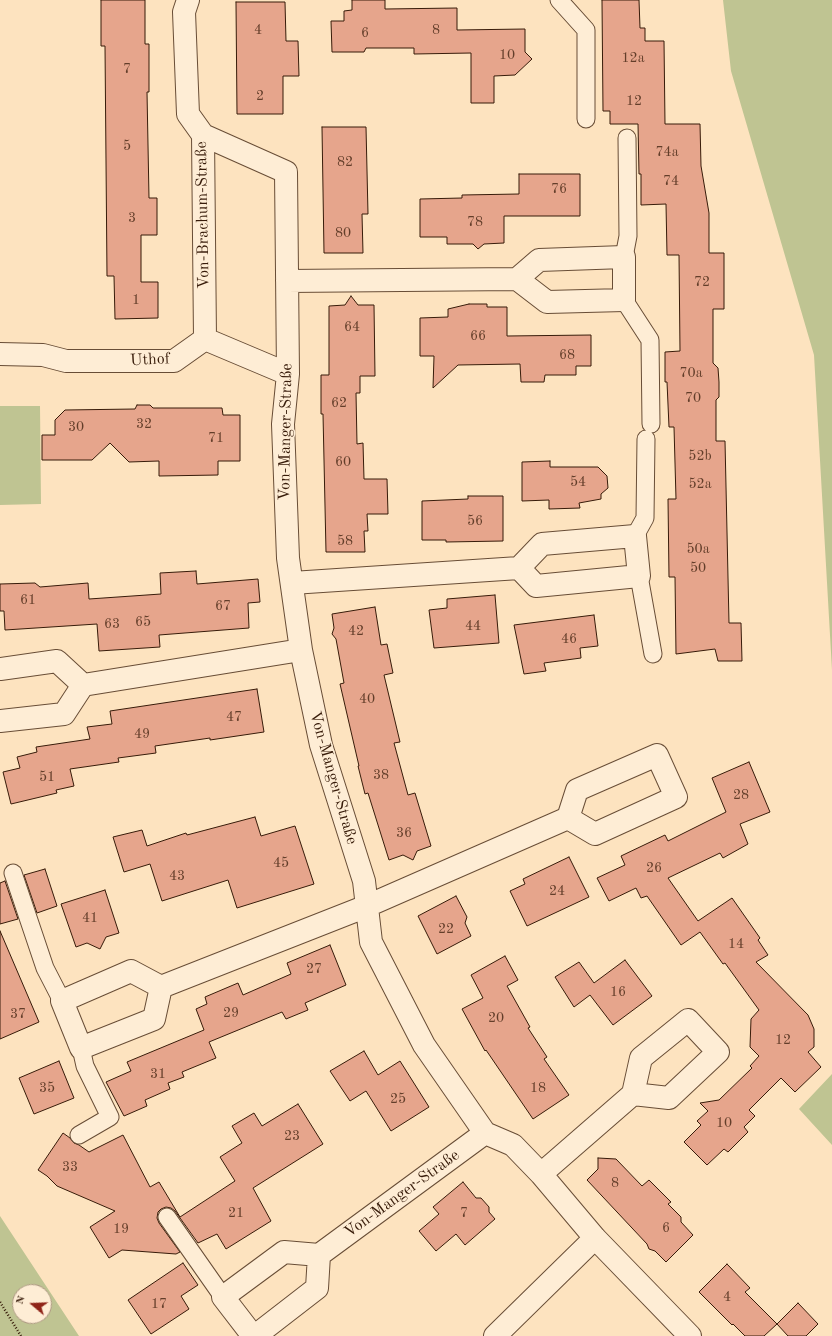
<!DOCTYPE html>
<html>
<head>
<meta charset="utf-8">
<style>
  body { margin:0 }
  #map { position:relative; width:832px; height:1336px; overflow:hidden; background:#fde3bf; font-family:"Old Standard TT",serif }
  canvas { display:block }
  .north { position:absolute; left:12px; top:1284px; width:40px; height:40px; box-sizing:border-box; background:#feedd5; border:1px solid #ae9983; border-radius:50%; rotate:289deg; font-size:11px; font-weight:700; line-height:16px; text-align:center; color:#371b09 }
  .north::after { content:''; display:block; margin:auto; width:14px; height:18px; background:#8f2418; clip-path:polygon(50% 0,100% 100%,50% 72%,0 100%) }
</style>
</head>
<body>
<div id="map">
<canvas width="832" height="1336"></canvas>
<div class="north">N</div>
</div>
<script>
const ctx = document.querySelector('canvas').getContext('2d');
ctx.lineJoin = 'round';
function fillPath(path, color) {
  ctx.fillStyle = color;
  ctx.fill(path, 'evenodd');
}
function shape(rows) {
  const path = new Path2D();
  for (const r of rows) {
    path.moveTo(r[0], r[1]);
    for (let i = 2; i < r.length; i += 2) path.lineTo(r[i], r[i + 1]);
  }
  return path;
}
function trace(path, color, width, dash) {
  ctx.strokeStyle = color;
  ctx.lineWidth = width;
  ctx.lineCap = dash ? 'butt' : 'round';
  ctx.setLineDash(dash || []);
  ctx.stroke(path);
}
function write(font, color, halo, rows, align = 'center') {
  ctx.font = font + ' "Old Standard TT",serif';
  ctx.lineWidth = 3;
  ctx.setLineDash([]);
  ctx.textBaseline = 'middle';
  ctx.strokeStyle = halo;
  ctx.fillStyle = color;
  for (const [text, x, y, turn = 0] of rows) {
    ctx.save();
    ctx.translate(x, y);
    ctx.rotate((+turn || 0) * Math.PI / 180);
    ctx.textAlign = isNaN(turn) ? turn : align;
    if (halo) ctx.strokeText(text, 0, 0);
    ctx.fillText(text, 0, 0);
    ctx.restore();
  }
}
fillPath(shape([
  [723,0,832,0,832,670,814,355,731,71],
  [0,406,40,406,41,504,0,505],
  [832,1074,832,1145,799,1109],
  [0,1216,79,1336,0,1336],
  [20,1292,44,1292,44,1316,20,1316]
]), '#bfc492');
const building = shape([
  [101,0,145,0,145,44,149,44,149,92,147,92,149,198,157,198,157,235,141,235,141,282,158,282,158,318,115,319,114,276,107,276,105,46,101,46,101,0],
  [352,0,385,0,385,9,457,8,457,30,525,29,525,52,532,59,515,75,494,76,494,103,471,103,471,53,414,54,414,48,366,48,364,52,332,52,331,21,344,21,344,11,352,10,352,0],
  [602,0,639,0,640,28,645,28,645,41,664,41,665,124,700,124,701,166,709,213,709,253,724,253,724,309,713,309,713,363,718,368,719,382,719,397,716,400,716,441,725,441,729,623,741,623,742,661,718,661,715,649,676,654,675,577,669,577,668,499,676,499,674,427,669,427,667,382,665,382,665,352,680,351,679,255,667,255,666,204,641,205,641,174,639,174,638,124,610,124,610,111,603,111,602,0],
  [236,2,285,2,286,41,298,41,299,76,283,76,283,114,237,114,236,2],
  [322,127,366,127,368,214,362,214,363,253,324,253,322,127],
  [519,174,580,174,580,216,504,216,504,243,484,244,478,249,473,244,447,244,447,237,420,237,420,199,462,198,462,195,519,194,519,174],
  [351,296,358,305,374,305,375,376,360,376,360,393,356,393,357,444,363,443,364,479,387,479,388,514,367,514,368,531,364,531,365,552,326,552,323,414,321,414,321,375,329,375,329,306,345,305,351,296],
  [469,304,487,304,487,307,507,307,507,336,591,335,591,366,576,366,576,375,545,375,544,382,521,382,520,364,458,365,433,388,434,356,420,356,420,318,448,317,448,309,469,304],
  [137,405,150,405,153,408,222,408,223,415,240,415,240,461,218,461,218,475,159,476,159,461,129,462,110,443,92,460,42,460,42,435,55,435,55,420,65,410,135,409,137,405],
  [550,461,550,467,598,467,607,476,608,488,601,494,601,499,579,503,580,508,549,509,549,500,522,501,522,462,550,461],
  [468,496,503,496,503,541,446,542,446,540,422,540,422,501,468,499,468,496],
  [196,571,197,584,258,579,260,602,248,603,249,628,159,635,160,647,99,651,97,624,5,630,4,611,0,611,0,584,35,583,40,587,88,583,89,599,161,594,160,573,196,571],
  [495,595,499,643,434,648,429,610,447,608,447,599,495,595],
  [375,607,381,645,387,644,393,673,384,675,400,742,394,743,408,795,415,793,431,846,417,851,413,860,403,855,389,860,368,793,365,794,358,766,359,766,340,684,344,683,336,639,332,634,334,628,332,614,375,607],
  [594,615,598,646,580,648,581,658,544,663,546,671,524,674,514,625,594,615],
  [257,689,264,732,210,740,210,738,155,746,156,753,118,758,119,762,70,769,74,786,56,790,57,793,11,804,3,772,20,768,17,757,37,752,36,747,90,739,87,727,112,724,110,711,257,689],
  [749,762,770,812,740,824,748,844,723,858,720,853,668,878,698,921,732,898,760,938,758,940,768,955,756,962,808,1015,814,1029,814,1047,808,1052,821,1067,795,1092,781,1078,749,1110,755,1116,744,1127,748,1132,728,1152,724,1149,707,1165,684,1142,701,1125,697,1121,708,1111,700,1103,719,1100,752,1068,750,1066,759,1056,750,1047,751,1019,759,1010,725,963,723,964,700,932,681,945,647,896,641,898,636,888,609,901,597,878,625,865,621,856,665,835,668,841,726,812,712,778,749,762],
  [255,817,261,836,295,826,314,884,237,908,228,880,162,901,150,864,124,872,113,837,142,830,147,846,186,833,187,835,255,817],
  [569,857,589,897,527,926,510,891,525,884,523,879,569,857],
  [45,869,57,906,37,913,24,875,45,869],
  [5,881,18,919,0,924,0,883,5,881],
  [105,890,119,933,106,937,100,949,87,943,76,947,61,904,105,890],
  [456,896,467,917,465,923,471,936,437,954,418,916,456,896],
  [0,931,39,1022,0,1039,0,931],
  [330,945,346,985,305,1003,308,1010,286,1019,282,1012,209,1042,216,1058,182,1072,184,1077,168,1083,170,1089,145,1100,147,1106,124,1116,106,1082,131,1071,127,1062,204,1030,196,1009,207,1004,205,997,238,983,243,995,291,974,287,963,330,945],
  [505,956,518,980,507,986,530,1027,528,1028,547,1057,544,1059,569,1095,533,1119,486,1050,485,1051,462,1009,483,998,471,975,505,956],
  [625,960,652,996,613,1025,590,995,574,1007,555,977,579,962,594,983,625,960],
  [364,1051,378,1075,400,1061,429,1107,391,1131,366,1091,350,1101,330,1071,364,1051],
  [59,1061,74,1098,34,1114,19,1078,59,1061],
  [298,1104,323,1144,253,1188,271,1221,226,1249,217,1234,198,1243,175,1211,171,1208,166,1207,161,1209,158,1212,157,1218,159,1223,180,1252,176,1254,122,1250,109,1258,90,1227,115,1211,57,1186,47,1176,38,1170,63,1133,70,1138,74,1143,79,1145,89,1152,123,1135,150,1187,159,1182,180,1217,235,1181,220,1157,242,1143,232,1126,254,1113,262,1126,298,1104],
  [598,1158,616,1159,642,1186,649,1180,671,1202,668,1204,681,1217,681,1222,693,1235,666,1262,655,1251,649,1249,647,1244,587,1180,598,1169,598,1158],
  [463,1182,476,1198,481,1198,489,1207,489,1212,495,1219,465,1245,456,1234,436,1251,419,1231,439,1214,433,1207,463,1182],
  [183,1263,198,1285,181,1296,189,1309,151,1334,128,1300,183,1263],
  [727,1264,750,1288,745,1292,777,1324,764,1336,745,1336,733,1324,732,1325,699,1292,727,1264],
  [798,1303,818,1324,806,1336,788,1336,777,1324,798,1303]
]);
fillPath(building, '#e6a58c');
trace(building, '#371b09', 1);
const lane = shape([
  [559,0,586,30,586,119],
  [624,257,628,236,627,138],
  [624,300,650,340,651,424],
  [635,536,645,518,646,439],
  [639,576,653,654],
  [13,873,45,968,62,1001],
  [79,1135,110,1117,85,1066,81,1048],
  [167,1217,223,1297]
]);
const street = shape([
  [188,0,184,12,188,114,203,135,205,339],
  [203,135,286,172,288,374,283,424,288,558,301,650,321,745,364,881,371,942,424,1045,485,1133,513,1145,541,1174,595,1238,690,1336],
  [287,281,517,279,539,260,624,257,624,300,547,302,517,279],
  [0,354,43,355,66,361,174,361,205,339,288,374],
  [292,583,519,568,542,544,635,536,639,576,536,586,519,568],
  [0,669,57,661,83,685],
  [0,721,64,714,83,685,301,650],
  [161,987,154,1019,81,1048,62,1001,131,971,161,987,367,906,568,818,577,790,657,755,676,797,595,834,568,818],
  [541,1174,633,1094,641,1058,688,1020,718,1052,669,1098,633,1094],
  [253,1336,223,1297,284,1252,319,1255,485,1133],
  [255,1336,317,1288,319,1255],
  [495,1336,595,1238]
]);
trace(lane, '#684d36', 19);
trace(street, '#684d36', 24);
trace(shape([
  [0,1302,21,1336]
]), '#371b09', 2.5, [1, 2]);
trace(lane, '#feedd5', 17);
trace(street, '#feedd5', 22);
write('14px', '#633e2a', null, [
  ["4",258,30],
  ["8",436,30],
  ["6",365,33],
  ["10",507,55],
  ["12a",633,58],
  ["7",127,69],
  ["2",260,96],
  ["12",634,101],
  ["5",127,146],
  ["74a",667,152],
  ["82",345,162],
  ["74",671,181],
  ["76",559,189],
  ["3",132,218],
  ["78",475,222],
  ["80",343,233],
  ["72",702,282],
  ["1",136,300],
  ["64",352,327],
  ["66",478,336],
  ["68",567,355],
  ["70a",691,373],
  ["70",693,398],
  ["62",339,403],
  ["32",144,424],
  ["30",76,427],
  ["71",216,438],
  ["52b",700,456],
  ["60",343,462],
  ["54",578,482],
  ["52a",700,484],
  ["56",475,521],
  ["58",345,541],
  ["50a",698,549],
  ["50",698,568],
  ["61",28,600],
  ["67",223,606],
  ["65",143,622],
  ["63",112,624],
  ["44",473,626],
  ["42",356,631],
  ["46",569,639],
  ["40",367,699],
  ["47",234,717],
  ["49",142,734],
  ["38",381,775],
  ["51",47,777],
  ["28",741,795],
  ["36",404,833],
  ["45",281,863],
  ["26",654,868],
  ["43",177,876],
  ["24",557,891],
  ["41",90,918],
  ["22",446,929],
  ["14",736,944],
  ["27",314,969],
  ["16",618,992],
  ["29",231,1013],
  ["37",18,1014],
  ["20",496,1018],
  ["12",783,1040],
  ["31",158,1074],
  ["35",47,1088],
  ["18",538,1088],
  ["25",398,1099],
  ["10",724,1123],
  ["23",292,1136],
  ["33",70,1167],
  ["8",615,1183],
  ["21",236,1213],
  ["7",464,1213],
  ["6",666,1228],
  ["19",121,1229],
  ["4",727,1297],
  ["17",159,1304]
]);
write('16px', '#371b09', '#feedd5', [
  ["Von-Brachum-Straße",203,215,-91],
  ["Uthof",150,360,-3],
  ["Von-Manger-Straße",286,432,-89],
  ["Von-Manger-Straße",333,778,74],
  ["Von-Manger-Straße",402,1194,-36]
]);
</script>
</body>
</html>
